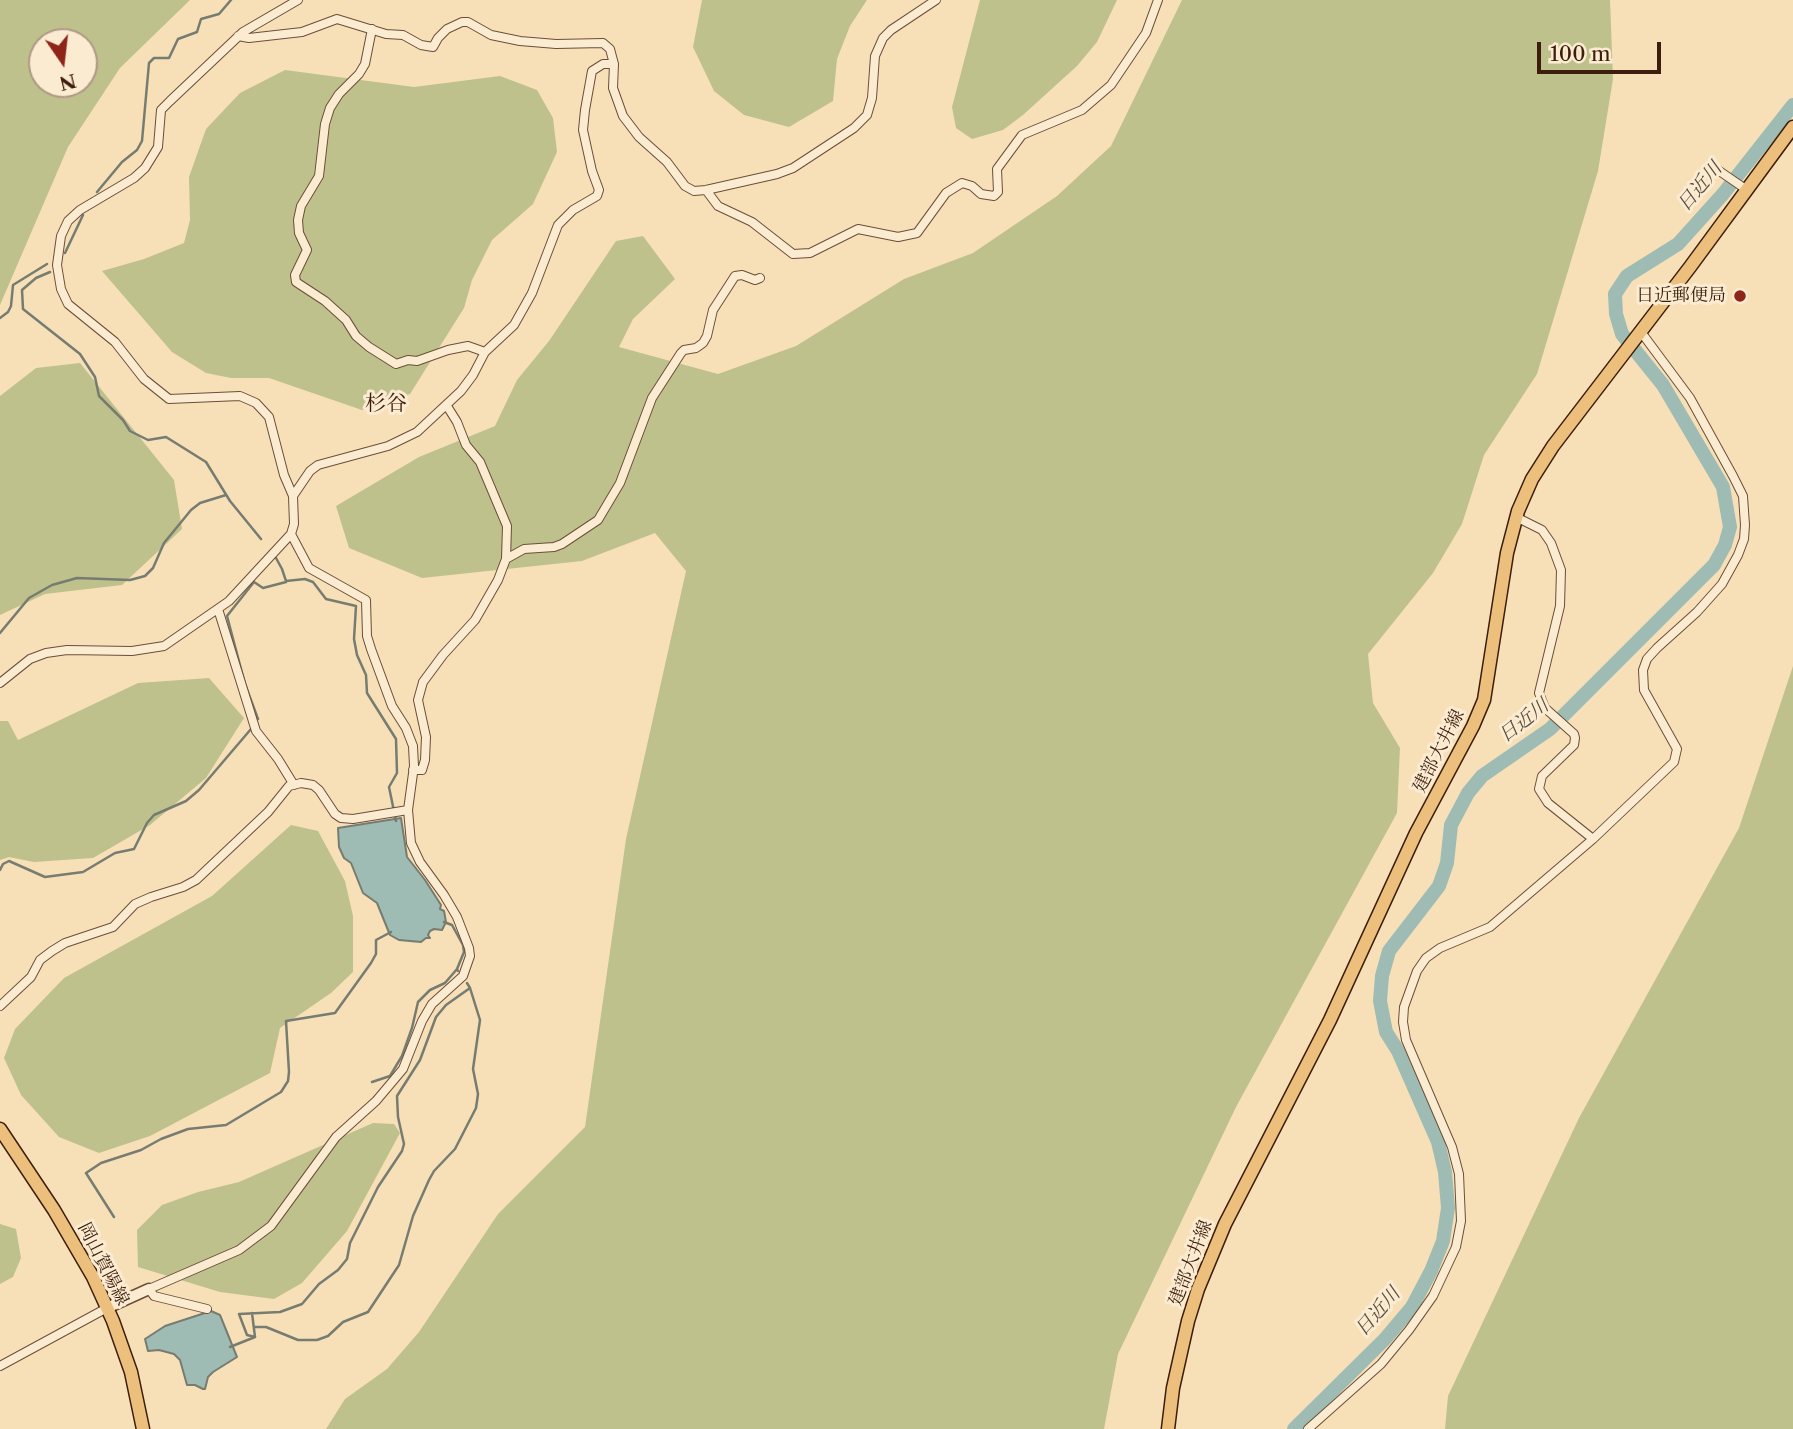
<!DOCTYPE html>
<html>
<head>
<meta charset="utf-8">
<style>
  body { margin:0 }
  #map { position:relative; width:1793px; height:1429px; overflow:hidden; background:#f7e0b8; font-family:"Libre Caslon Text",serif }
  canvas { display:block }
  .north { position:absolute; left:28px; top:28px; width:70px; height:70px; box-sizing:border-box; background:#faebd1; border:2px solid #ae9983; border-radius:50%; rotate:166deg; font-size:19px; font-weight:700; line-height:28px; text-align:center; color:#3d1d0d }
  .north::after { content:''; display:block; margin:auto; width:24px; height:32px; background:#8f2418; clip-path:polygon(50% 0,100% 100%,50% 72%,0 100%) }
  .scale { position:absolute; left:1537px; top:42px; width:124px; height:32px; box-sizing:border-box; border:4px solid #3d1d0d; border-top:0; padding-left:9px; font-size:21px; line-height:24px; white-space:nowrap; color:#3d1d0d; -webkit-text-stroke:5px #faebd1; paint-order:stroke }
</style>
</head>
<body>
<div id="map">
<canvas width="1793" height="1429"></canvas>
<div class="north">N</div>
<div class="scale">100 m</div>
</div>
<script>
const ctx = document.querySelector('canvas').getContext('2d');
ctx.lineJoin = 'round';
function fillPath(path, color) {
  ctx.fillStyle = color;
  ctx.fill(path, 'evenodd');
}
function shape(rows) {
  const path = new Path2D();
  for (const r of rows) {
    path.moveTo(r[0], r[1]);
    for (let i = 2; i < r.length; i += 2) path.lineTo(r[i], r[i + 1]);
  }
  return path;
}
function trace(path, color, width, dash) {
  ctx.strokeStyle = color;
  ctx.lineWidth = width;
  ctx.lineCap = dash ? 'butt' : 'round';
  ctx.setLineDash(dash || []);
  ctx.stroke(path);
}
function write(font, color, halo, rows, align = 'center') {
  ctx.font = font + ' "Libre Caslon Text","Noto Serif JP",serif';
  ctx.lineWidth = 6;
  ctx.setLineDash([]);
  ctx.textBaseline = 'middle';
  ctx.strokeStyle = halo;
  ctx.fillStyle = color;
  for (const [text, x, y, turn = 0] of rows) {
    ctx.save();
    ctx.translate(x, y);
    ctx.rotate((+turn || 0) * Math.PI / 180);
    ctx.textAlign = isNaN(turn) ? turn : align;
    if (halo) ctx.strokeText(text, 0, 0);
    ctx.fillText(text, 0, 0);
    ctx.restore();
  }
}
fillPath(shape([
  [0,0,190,0,120,68,68,147,0,305],
  [42,42,84,42,84,84,42,84],
  [702,0,867,0,850,26,837,59,833,101,789,127,744,115,714,91,693,47],
  [980,0,1117,0,1097,42,1077,66,1023,115,1003,130,972,139,956,128,952,107],
  [1182,0,1610,0,1613,79,1598,171,1537,374,1484,455,1462,524,1433,573,1368,654,1373,703,1400,748,1397,813,1236,1107,1118,1354,1104,1429,326,1429,345,1399,387,1369,419,1332,498,1214,585,1127,626,839,686,571,655,533,582,561,422,578,349,548,336,506,419,457,495,426,517,380,549,341,616,241,643,236,675,279,633,319,619,347,718,374,796,346,904,279,973,253,1057,196,1111,146],
  [285,70,414,87,500,76,537,90,553,118,557,152,533,204,492,240,472,280,464,308,410,394,362,410,269,378,231,378,206,373,172,352,102,271,144,259,184,243,190,220,189,177,206,129,240,93],
  [80,363,174,480,182,529,122,585,45,594,0,615,0,396,36,368],
  [1793,666,1793,1429,1445,1429,1448,1396,1579,1118,1739,828],
  [209,678,244,718,206,778,150,825,93,858,34,862,9,857,0,860,0,721,8,721,18,740,138,683],
  [291,825,318,831,345,881,353,916,353,972,331,993,280,1028,270,1073,150,1136,99,1153,59,1137,21,1095,4,1058,15,1029,64,978,212,896],
  [373,1123,394,1124,400,1133,347,1231,302,1283,274,1299,220,1292,138,1267,137,1230,162,1205,198,1192,239,1182],
  [0,1224,16,1229,21,1258,13,1277,0,1284]
]), '#bfc18d');
const water = shape([
  [401,818,407,857,425,880,441,905,440,909,444,911,446,922,442,930,434,929,430,931,428,935,430,938,426,938,421,942,399,940,390,935,377,903,363,893,351,863,344,858,339,847,338,828,401,818],
  [211,1311,220,1315,237,1357,213,1372,208,1377,205,1389,203,1389,195,1385,187,1385,180,1360,174,1354,159,1350,148,1351,145,1339,165,1326,211,1311]
]);
fillPath(water, '#9ebcb4');
trace(water, '#777c71', 2);
trace(shape([
  [97,192,122,162,137,150,142,141,149,63,154,58,169,58,178,39,197,32,201,19,219,14,231,0],
  [65,253,83,215],
  [50,272,36,278,22,290,23,309,80,354,95,377,99,396,123,420,130,431,148,440,166,437,206,462,230,501,261,539],
  [0,318,8,312,11,306,13,285,47,264],
  [276,558,282,569,286,581,305,579,313,582,326,599,356,606,354,639,357,655,366,675,367,693,396,739,397,773,389,787,396,821],
  [0,633,29,598,52,585,77,578,130,580,145,576,153,568,164,543,191,510,200,503,226,495],
  [258,719,245,684,227,616,254,582,263,588,286,582],
  [0,870,3,864,9,861,45,877,83,872,115,853,134,849,147,823,154,815,186,801,199,790,251,729],
  [444,922,452,925,463,945,464,952,457,969,458,971],
  [372,1082,390,1076,402,1056,412,1028,418,1002,430,990,445,983,457,969],
  [114,1217,86,1173,101,1163,141,1150,161,1139,188,1129,226,1125,281,1092,288,1081,289,1072,286,1021,335,1013,371,963,376,954,376,940,391,932],
  [252,1313,255,1337],
  [254,1327,266,1327,298,1340,317,1340,328,1336,343,1322,368,1312,399,1265,413,1216,429,1180,434,1171,455,1149,476,1108,478,1094,473,1069,480,1020,470,988],
  [230,1347,255,1337,247,1335,239,1314,280,1312,302,1304,319,1284,338,1270,347,1259,350,1243,378,1187,402,1151,404,1144,398,1117,397,1096,420,1060,436,1017,446,1005,470,988,467,983]
]), '#777c71', 2.5);
trace(shape([
  [1294,1429,1385,1339,1412,1307,1431,1271,1443,1241,1448,1208,1445,1172,1438,1142,1398,1051,1386,1032,1380,1001,1382,976,1389,951,1439,886,1447,863,1451,825,1468,793,1482,776,1550,729,1714,565,1725,545,1730,527,1723,487,1663,385,1622,334,1616,314,1615,294,1627,276,1678,244,1723,194,1793,105]
]), '#9ebcb4', 14);
const minor = shape([
  [372,29,365,64,359,74,339,94,330,108,325,124,319,176,301,206,298,220,299,233,307,250,295,275,296,282,325,301,346,320,356,336,369,347,396,364,408,360,417,361,448,350,468,346,485,352],
  [238,36,249,38,302,32,337,19,386,34,403,35,421,45,433,47,438,38,447,29,462,22,468,22,491,35,520,41,556,44,603,43,610,49,614,64,613,88,623,116,639,137,667,162,685,186,694,191,706,190,777,174,793,168,854,128,867,115,872,98,875,56,883,38,891,30,936,0],
  [1715,168,1747,190],
  [706,190,718,206,752,222,793,254,810,253,858,229,898,237,917,233,946,193,962,183,972,186,981,194,994,196,998,192,997,169,1022,135,1082,110,1111,85,1146,33,1158,0],
  [293,496,310,471,318,465,388,446,417,432,461,391,473,375,485,352,514,325,532,293,558,225,573,210,597,196,599,190,592,171,583,130,585,110,592,71,603,64,614,64],
  [1516,517,1542,530,1551,543,1561,570,1560,606,1539,693,1545,708,1574,734,1575,738,1574,745,1542,776,1539,789,1548,803,1593,839],
  [506,559,524,549,554,547,562,544,598,520,620,483,652,398,681,353,684,350,696,348,703,343,707,336,713,310,735,276,742,275,755,280,760,278],
  [218,609,256,731,278,759,294,785],
  [0,683,30,659,46,653,67,650,132,651,164,646,229,601,291,534,294,524,293,496,284,475,269,417,256,403,240,396,169,399,144,379,115,342,68,304,61,289,57,265,61,236,68,221,80,210,134,178,145,168,158,147,161,110,170,101,243,32,298,0],
  [413,770,422,770,425,760,426,737,418,700,423,682,443,655,475,620,498,580,506,559,507,526,480,462,466,445,457,422,447,406],
  [0,1006,31,977,40,960,52,951,65,943,113,927,135,904,151,897,183,887,196,880,268,812,289,786,301,783,313,785,319,790,335,814,341,818,353,819,408,810],
  [207,1309,154,1296,149,1289,239,1250,271,1226,336,1137,376,1101,403,1069,422,1021,432,1004,463,976,470,956,469,948,457,917,444,895,420,862,411,843,408,810,414,766,413,746,406,728,392,706,371,649,367,636,366,600,309,568,291,534],
  [0,1366,107,1308],
  [1308,1429,1381,1364,1409,1330,1433,1296,1456,1247,1461,1221,1459,1174,1452,1147,1406,1040,1403,1022,1404,1007,1417,971,1426,958,1440,948,1490,927,1593,839,1674,762,1677,749,1644,690,1643,670,1647,659,1657,648,1697,612,1722,584,1738,555,1744,539,1745,525,1743,496,1733,476,1690,398,1641,332]
]);
const tertiary = shape([
  [107,1308,149,1289]
]);
const primary = shape([
  [0,1129,54,1210,93,1277,113,1321,131,1372,143,1429],
  [1168,1429,1173,1388,1188,1321,1198,1289,1225,1224,1330,1020,1416,833,1473,726,1484,700,1507,553,1518,511,1532,479,1553,446,1690,267,1793,127]
]);
trace(minor, '#6c4e38', 10);
trace(tertiary, '#6c4e38', 13);
trace(primary, '#3d1d0d', 15);
trace(minor, '#faebd1', 8);
trace(tertiary, '#faebd1', 10);
trace(primary, '#ecc07c', 12);
for (const [x, y, r, color] of [
  [1740,296,7,"#8f2418"]
]) {
  const dot = new Path2D();
  dot.arc(x, y, r, 0, 2 * Math.PI);
  ctx.fillStyle = color;
  ctx.fill(dot);
  trace(dot, '#faebd1', 2.5);
}
write('18px', '#3d1d0d', '#faebd1', [
  ["日近郵便局",1726,296]
], 'right');
write('18px', '#3d1d0d', '#faebd1', [
  ["建部大井線",1439,751,-63],
  ["建部大井線",1191,1263,-69],
  ["岡山賀陽線",103,1264,63]
]);
write('italic 19px', '#5a4d3f', '#faebd1', [
  ["日近川",1700,187,-50],
  ["日近川",1524,721,-38],
  ["日近川",1378,1312,-49]
]);
write('21px', '#3d1d0d', '#faebd1', [
  ["杉谷",386,404]
]);
</script>
</body>
</html>
